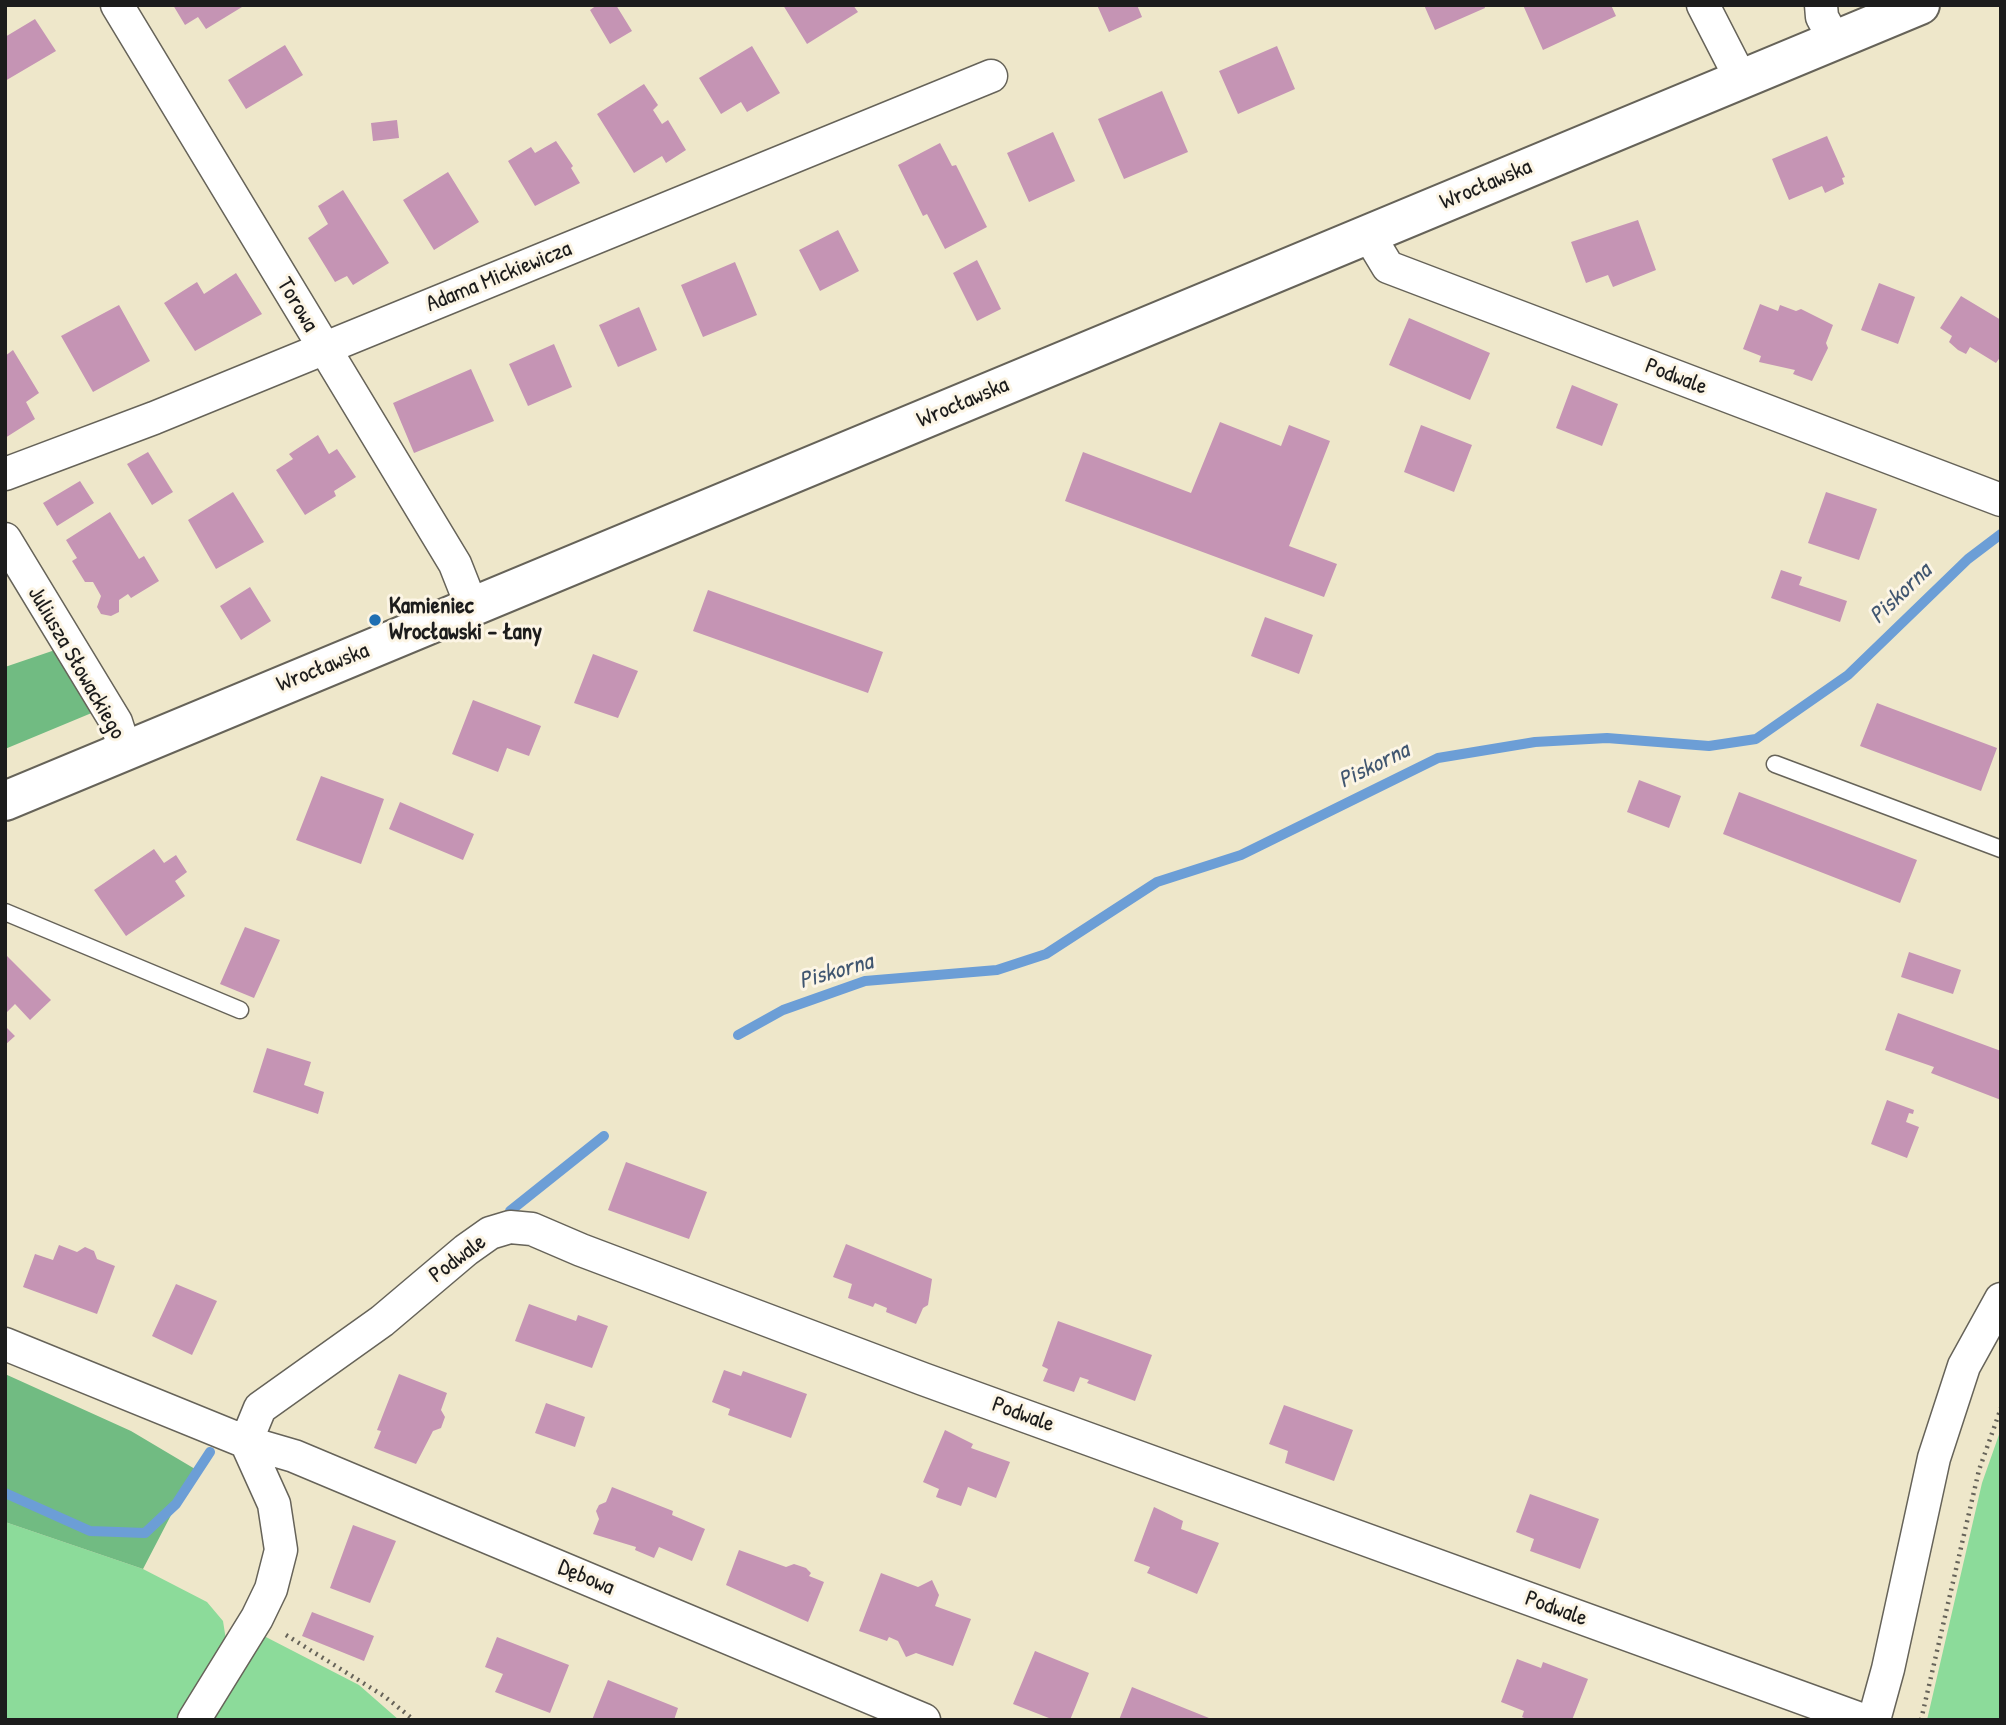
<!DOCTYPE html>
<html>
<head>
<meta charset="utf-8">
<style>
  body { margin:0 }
  #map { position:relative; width:2006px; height:1725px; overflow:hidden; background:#eee7ca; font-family:"Patrick Hand",sans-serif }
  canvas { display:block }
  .frame { position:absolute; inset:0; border:7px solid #1c1c1c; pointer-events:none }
</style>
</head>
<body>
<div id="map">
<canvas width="2006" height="1725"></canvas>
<div class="frame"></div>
</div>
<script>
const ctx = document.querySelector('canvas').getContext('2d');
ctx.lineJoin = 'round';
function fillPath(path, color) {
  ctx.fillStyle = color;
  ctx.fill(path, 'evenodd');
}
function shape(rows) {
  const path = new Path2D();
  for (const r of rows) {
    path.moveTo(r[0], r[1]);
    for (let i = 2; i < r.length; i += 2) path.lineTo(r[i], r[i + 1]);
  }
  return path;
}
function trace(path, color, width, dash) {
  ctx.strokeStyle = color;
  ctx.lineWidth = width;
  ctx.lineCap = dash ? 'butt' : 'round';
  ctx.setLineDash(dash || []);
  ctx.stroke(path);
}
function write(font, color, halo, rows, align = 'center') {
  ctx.font = font + ' "Patrick Hand",sans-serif';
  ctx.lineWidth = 6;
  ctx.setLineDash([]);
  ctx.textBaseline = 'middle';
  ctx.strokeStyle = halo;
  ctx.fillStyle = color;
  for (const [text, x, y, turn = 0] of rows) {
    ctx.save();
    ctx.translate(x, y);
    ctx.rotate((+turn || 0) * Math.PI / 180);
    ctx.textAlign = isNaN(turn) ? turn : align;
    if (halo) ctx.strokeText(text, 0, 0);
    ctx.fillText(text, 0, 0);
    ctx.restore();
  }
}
fillPath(shape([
  [2001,1429,2001,1720,1927,1720,1982,1483],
  [5,1522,143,1569,207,1602,223,1621,226,1640,177,1720,5,1720],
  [264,1636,359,1685,399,1720,210,1720]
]), '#8cdb9a');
fillPath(shape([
  [55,650,94,712,5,749,5,667],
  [5,1374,131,1431,195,1469,143,1569,5,1522]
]), '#71bb82');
trace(shape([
  [738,1035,783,1010,865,981,997,970,1046,954,1157,882,1241,855,1438,758,1535,742,1607,738,1709,746,1756,739,1848,675,1968,559,2001,534],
  [510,1211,604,1136],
  [5,1493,90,1531,145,1533,176,1504,210,1452]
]), '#6c9ed6', 10);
fillPath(shape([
  [173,5,241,5,242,7,206,29,198,17,185,25],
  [597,5,616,5,632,31,610,44,590,10],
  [783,5,853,5,858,12,807,44],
  [1097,5,1137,5,1142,17,1109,32],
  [1424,5,1484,5,1485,8,1435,30],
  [1523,5,1611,5,1616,16,1543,50],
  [35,19,56,51,5,81,5,37],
  [285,45,303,75,246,109,228,80],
  [752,46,780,93,747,112,741,102,721,114,699,78],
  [1277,46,1295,89,1238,114,1219,71],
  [644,84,658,105,653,110,662,124,668,120,686,150,666,163,662,156,634,173,597,114],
  [1162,91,1188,152,1124,179,1098,119],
  [397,120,399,138,373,141,371,123],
  [1053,132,1075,181,1029,202,1007,153],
  [1827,136,1845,177,1842,178,1844,184,1825,193,1822,186,1789,200,1772,159],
  [556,141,573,166,571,168,580,183,535,206,508,161,531,147,535,153],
  [940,143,952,166,956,165,987,227,945,249,927,214,923,216,898,165],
  [448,172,479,222,434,250,403,200],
  [343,190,389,263,353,285,347,276,335,282,308,238,328,224,318,206],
  [1638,220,1656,270,1613,287,1608,275,1586,283,1571,242],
  [838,230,859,271,820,291,799,250],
  [977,260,1001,309,977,321,953,273],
  [735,262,757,315,703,337,681,285],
  [236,273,262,314,195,351,164,303,197,282,204,294],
  [1879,283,1915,297,1898,344,1861,330],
  [1961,296,2001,320,2001,356,1996,363,1970,347,1966,354,1958,350,1949,342,1952,336,1940,328],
  [1760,304,1778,311,1780,305,1796,311,1801,309,1833,325,1826,343,1828,348,1812,381,1793,374,1795,370,1759,362,1761,356,1743,349],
  [119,305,150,361,93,392,61,336],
  [639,307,657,350,618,367,599,325],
  [1409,318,1490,353,1470,400,1389,365],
  [554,344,572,387,528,406,509,364],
  [13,350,39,393,26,402,35,419,5,438,5,356],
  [471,369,494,421,414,453,393,403],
  [1572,385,1618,404,1602,446,1556,428],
  [1220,422,1281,446,1289,425,1330,441,1289,546,1337,564,1324,597,1065,501,1083,452,1191,493],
  [1421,425,1472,445,1454,492,1404,472],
  [318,435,329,454,337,449,356,477,334,491,336,496,305,515,276,470,293,459,289,454],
  [148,452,173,492,152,505,127,464],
  [80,481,94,503,57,526,43,503],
  [233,492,264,542,216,569,188,520],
  [1826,492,1877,509,1859,560,1808,543],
  [110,512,139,559,144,556,159,581,131,598,128,594,119,600,119,612,111,616,101,614,97,607,101,596,93,582,85,582,72,561,77,558,66,540],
  [1781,570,1802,577,1799,585,1847,601,1840,622,1771,598],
  [250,587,271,621,241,640,220,606],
  [708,590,883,652,868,693,693,631],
  [1265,617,1313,635,1299,674,1251,656],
  [593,654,638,671,618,718,574,703],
  [473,700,541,726,529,756,507,748,498,772,452,754],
  [1877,703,1997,748,1981,791,1860,746],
  [321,776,384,799,361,864,296,840],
  [1639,780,1681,796,1669,828,1627,812],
  [1739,792,1917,860,1900,903,1723,834],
  [400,802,474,834,463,860,389,829],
  [154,849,164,863,176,855,187,872,175,881,185,896,126,936,94,890],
  [245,927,280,940,254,998,220,984],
  [1909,952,1961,970,1953,994,1901,977],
  [5,954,51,1000,30,1020,15,1004,5,1014],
  [1898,1013,2001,1051,2001,1100,1931,1073,1934,1067,1885,1050],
  [5,1026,15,1036,5,1045],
  [267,1048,311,1062,304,1085,324,1092,318,1114,253,1092],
  [1887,1100,1914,1110,1913,1114,1909,1113,1906,1122,1919,1127,1907,1158,1871,1144],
  [626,1162,707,1192,689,1239,608,1210],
  [846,1244,932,1279,928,1305,923,1308,916,1324,886,1312,887,1308,875,1303,873,1307,848,1298,852,1284,833,1277],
  [59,1245,77,1252,85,1247,94,1251,97,1259,115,1266,97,1314,23,1287,35,1254,53,1260],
  [176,1284,217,1301,192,1355,152,1336],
  [529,1304,576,1321,578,1315,608,1326,592,1368,515,1341],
  [1058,1321,1152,1355,1135,1401,1087,1383,1089,1380,1080,1377,1074,1392,1043,1381,1048,1369,1042,1366],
  [724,1370,741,1376,743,1371,807,1394,791,1438,728,1415,730,1409,712,1402],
  [399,1374,447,1393,441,1410,445,1417,441,1428,433,1431,416,1464,374,1448,381,1431,377,1430],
  [546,1403,585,1417,575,1447,535,1433],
  [1284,1405,1353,1430,1334,1481,1285,1463,1288,1451,1269,1444],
  [945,1430,973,1444,971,1448,1010,1462,996,1498,968,1487,961,1506,936,1497,939,1489,923,1482],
  [612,1487,673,1511,672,1515,705,1529,692,1561,659,1547,654,1558,635,1550,636,1547,593,1534,599,1519,596,1511,599,1505,606,1502],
  [1530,1494,1599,1519,1580,1569,1530,1551,1534,1539,1516,1532],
  [1154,1507,1183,1521,1181,1529,1219,1543,1197,1594,1147,1573,1150,1567,1134,1561],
  [353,1525,396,1541,370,1603,330,1588],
  [739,1550,786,1567,794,1564,806,1568,811,1573,809,1576,824,1582,808,1622,726,1585],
  [881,1573,918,1587,932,1580,939,1595,935,1606,971,1619,953,1666,916,1653,906,1657,898,1641,889,1637,887,1641,859,1631],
  [312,1612,374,1636,364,1661,302,1636],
  [497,1637,569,1665,550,1713,495,1692,503,1674,485,1667],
  [1035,1651,1089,1673,1070,1720,1054,1720,1013,1704],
  [1517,1659,1541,1668,1543,1662,1588,1679,1572,1720,1529,1720,1522,1717,1524,1711,1501,1702],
  [608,1680,678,1708,674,1720,592,1720],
  [1132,1687,1209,1718,1209,1720,1119,1720]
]), '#c594b4');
const lane = shape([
  [1775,764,2001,849],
  [5,912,240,1010]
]);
const street = shape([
  [117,5,455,564,472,607],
  [1703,5,1741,79],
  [1821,5,1822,17,1835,41],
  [1368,234,1388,267,2001,500],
  [5,474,154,418,991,76],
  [5,539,116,722,125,750],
  [5,1344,246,1442,294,1456,924,1720],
  [194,1720,257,1618,271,1589,281,1550,274,1504,246,1442,260,1408,382,1321,466,1250,490,1233,510,1227,532,1229,581,1250,923,1379,1863,1720],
  [1874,1720,1888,1669,1934,1458,1964,1366,2001,1299]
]);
const secondary = shape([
  [5,801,1920,5]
]);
trace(lane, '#666359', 19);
trace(street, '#666359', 35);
trace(secondary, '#666359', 42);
trace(shape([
  [286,1635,384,1696,414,1720],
  [1921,1720,1979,1470,2001,1408]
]), '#666359', 4.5, [2, 5]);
trace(lane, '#fff', 16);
trace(street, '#fff', 32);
trace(secondary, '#fff', 38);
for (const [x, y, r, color] of [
  [375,620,7,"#1f6fb2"]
]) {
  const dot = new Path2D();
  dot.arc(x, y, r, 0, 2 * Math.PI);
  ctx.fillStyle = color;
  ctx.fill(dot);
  trace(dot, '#fcf5e5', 2.5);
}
write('23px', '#1c1c1c', '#fcf5e5', [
  ["Wrocławska",1486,185,-23],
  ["Adama Mickiewicza",499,277,-22],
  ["Torowa",297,305,59],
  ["Podwale",1676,377,21],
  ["Wrocławska",963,403,-23],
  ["Juliusza Słowackiego",76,663,60],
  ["Wrocławska",323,668,-22],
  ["Podwale",458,1259,-37],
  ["Podwale",1023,1415,20],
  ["Dębowa",586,1578,23],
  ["Podwale",1556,1609,20]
]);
write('bold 23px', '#1c1c1c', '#fcf5e5', [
  ["Kamieniec",389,607],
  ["Wrocławski – Łany",389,633]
], 'left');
write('italic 24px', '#405670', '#fcf5e5', [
  ["Piskorna",1901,594,-44],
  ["Piskorna",1374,766,-26],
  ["Piskorna",836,972,-16]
]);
</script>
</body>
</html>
